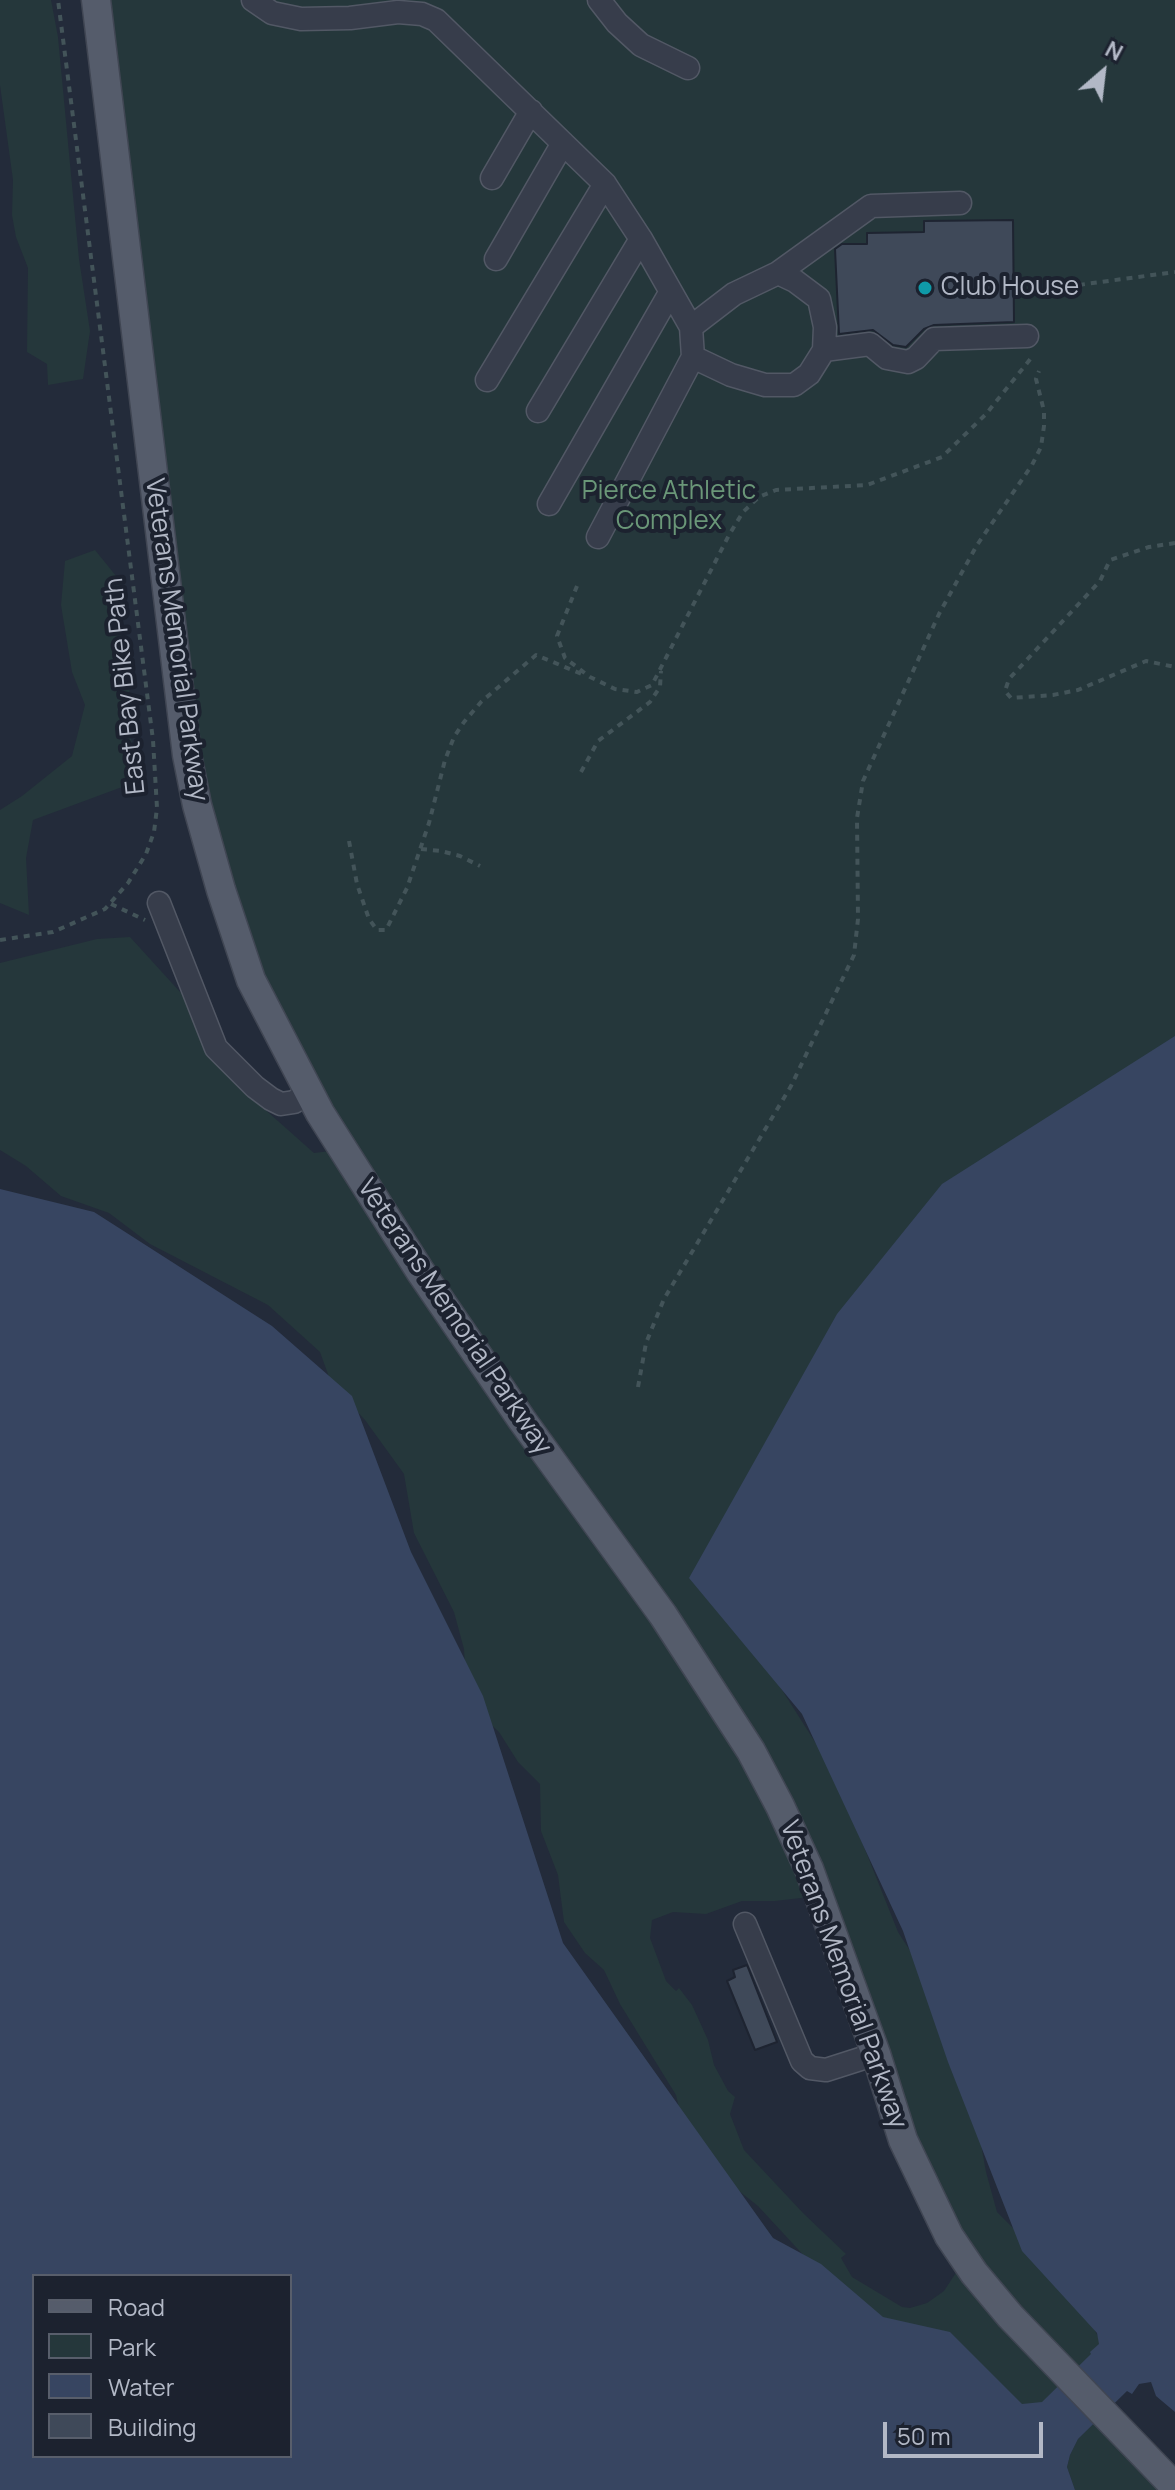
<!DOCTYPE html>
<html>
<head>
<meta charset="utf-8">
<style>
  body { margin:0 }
  #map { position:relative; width:1175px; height:2490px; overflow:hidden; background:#232b3a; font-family:Manrope,sans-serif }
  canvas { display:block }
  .legend { position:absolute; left:32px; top:2274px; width:260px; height:184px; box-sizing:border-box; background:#1c222f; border:2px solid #585e6b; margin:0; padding:10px 14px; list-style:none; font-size:24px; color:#b2b8c6 }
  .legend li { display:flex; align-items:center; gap:16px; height:40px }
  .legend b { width:40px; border:2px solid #585e6b }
  .north { position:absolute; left:1063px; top:32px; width:80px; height:80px; -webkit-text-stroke:6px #1c222f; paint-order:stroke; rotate:28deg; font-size:22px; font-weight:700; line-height:32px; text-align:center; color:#b2b8c6 }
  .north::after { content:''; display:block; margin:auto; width:28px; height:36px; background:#b2b8c6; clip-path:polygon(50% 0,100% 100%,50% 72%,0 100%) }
  .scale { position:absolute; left:883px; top:2422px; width:160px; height:36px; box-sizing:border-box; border:4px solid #b2b8c6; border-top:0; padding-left:10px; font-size:24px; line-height:28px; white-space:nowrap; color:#b2b8c6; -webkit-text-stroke:6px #1c222f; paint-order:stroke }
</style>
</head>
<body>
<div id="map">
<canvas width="1175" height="2490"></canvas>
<ul class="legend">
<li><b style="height:10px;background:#555c6b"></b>Road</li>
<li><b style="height:22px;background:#25373b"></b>Park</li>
<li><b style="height:22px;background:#374561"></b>Water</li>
<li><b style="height:22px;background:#3f4959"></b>Building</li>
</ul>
<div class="north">N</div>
<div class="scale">50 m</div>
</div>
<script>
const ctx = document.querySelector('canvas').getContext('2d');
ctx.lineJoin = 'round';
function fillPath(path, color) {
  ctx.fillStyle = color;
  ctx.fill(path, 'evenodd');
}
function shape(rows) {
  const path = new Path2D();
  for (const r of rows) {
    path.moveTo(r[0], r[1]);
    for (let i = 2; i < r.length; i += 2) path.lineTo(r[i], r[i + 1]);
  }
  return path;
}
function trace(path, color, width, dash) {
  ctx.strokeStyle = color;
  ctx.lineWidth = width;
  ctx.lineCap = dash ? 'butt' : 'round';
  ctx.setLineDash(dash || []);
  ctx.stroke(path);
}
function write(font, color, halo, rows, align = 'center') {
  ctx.font = font + ' Manrope,sans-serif';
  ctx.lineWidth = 8;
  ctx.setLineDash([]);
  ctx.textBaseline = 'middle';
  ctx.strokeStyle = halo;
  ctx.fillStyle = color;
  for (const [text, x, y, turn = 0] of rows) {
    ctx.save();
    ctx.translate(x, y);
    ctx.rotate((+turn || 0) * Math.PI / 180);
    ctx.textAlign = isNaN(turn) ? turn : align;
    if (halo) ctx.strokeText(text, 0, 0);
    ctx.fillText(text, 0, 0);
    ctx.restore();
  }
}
fillPath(shape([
  [0,0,51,0,58,37,79,259,90,331,83,379,48,385,47,364,27,352,28,268,16,237,12,215,13,180,0,85],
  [95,0,1175,0,1175,1040,763,1660,834,1772,898,1932,925,1974,975,2111,986,2172,997,2212,1047,2262,1082,2307,1099,2338,1100,2350,1041,2419,878,2331,819,2272,758,2206,725,2180,684,2128,676,2095,620,2004,604,1970,585,1953,564,1922,558,1875,541,1831,540,1784,518,1762,499,1732,482,1716,466,1683,464,1649,454,1612,414,1533,404,1474,365,1420,332,1385,320,1352,268,1305,150,1244,109,1213,61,1196,26,1166,0,1150,0,963,97,939,130,937,181,993,252,1098,314,1153,347,1149,283,1038,197,789],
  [818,1896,963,2262,944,2291,927,2303,910,2308,902,2307,852,2277,841,2258,846,2254,803,2213,744,2150,730,2114,735,2097,728,2091,714,2065,708,2040,692,2005,679,1988,676,1991,666,1981,650,1938,652,1920,673,1912,706,1914,742,1901,775,1901],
  [95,550,121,582,119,614,133,673,125,714,141,780,33,820,26,858,29,915,0,903,0,810,22,796,72,756,85,705,72,672,61,605,65,561],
  [1102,2421,1168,2490,1075,2490,1067,2467,1070,2455,1078,2439,1093,2424]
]), '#25373b');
fillPath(shape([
  [1175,1036,1175,2412,1156,2396,1151,2382,1139,2384,1132,2394,1127,2391,1078,2439,1070,2455,1067,2467,1075,2490,0,2490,0,1189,94,1212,272,1326,352,1396,411,1552,483,1696,563,1943,773,2238,821,2264,883,2317,950,2332,1022,2404,1042,2402,1091,2354,1090,2352,1099,2344,1097,2333,1022,2251,948,2062,903,1931,802,1714,689,1578,837,1314,942,1184],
  [34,2276,290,2276,290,2456,34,2456]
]), '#374561');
const building = shape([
  [1013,220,1014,322,934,325,924,329,906,347,893,345,873,330,839,334,835,249,842,244,867,244,867,233,924,232,924,221,1013,220],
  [747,1965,777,2042,755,2050,727,1981,735,1977,733,1970,747,1965]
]);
fillPath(building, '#3f4959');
trace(building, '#1e2431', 2);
const minor = shape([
  [253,0,272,13,301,19,350,18,398,12,422,14,436,20,605,184,641,239,691,327,693,357,598,537],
  [599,0,617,23,641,45,688,68],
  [492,178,531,111],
  [496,259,563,143],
  [778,273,871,206,960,203],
  [691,327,734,294,778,273,795,281,819,299,825,327,824,350,809,374,794,385,765,385,731,375,693,357],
  [824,350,870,344,887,358,908,362,916,358,934,339,1027,336],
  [487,380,605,184],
  [538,411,641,239],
  [549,504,670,293],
  [159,903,216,1048,255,1087,271,1099,281,1104,294,1102,308,1093],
  [745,1924,802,2061,810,2068,826,2070,876,2054]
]);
const major = shape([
  [96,0,187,755,197,805,221,890,251,980,320,1113,420,1271,522,1420,663,1615,751,1751,780,1806,809,1869,876,2054,903,2140,949,2236,974,2273,1010,2316,1175,2487]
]);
trace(minor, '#525865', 25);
trace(major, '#404653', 31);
trace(shape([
  [1043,287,1071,286,1175,272],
  [1175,543,1149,547,1110,560,1100,581,1009,679,1005,691,1011,698,1053,695,1078,690,1146,661,1175,667],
  [577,586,557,636,565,658,590,677,615,689,637,692,652,685,729,535,743,512,759,497,776,490,867,485,942,457,986,414,1032,357],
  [581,772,598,741,650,702,660,687,661,671],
  [349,841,357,884,369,919,377,930,386,930,407,888,429,823,445,760,454,737,464,722,481,702,536,655,584,675],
  [421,849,441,851,460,856,480,866],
  [111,904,145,920],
  [0,940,53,932,105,909,128,883,146,854,154,832,157,808,153,740,58,0],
  [638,1387,646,1343,664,1299,791,1086,854,955,858,919,857,818,863,781,939,614,977,545,1032,465,1041,447,1044,426,1044,411,1036,379,1039,371]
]), '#435459', 4, [6, 6]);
trace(minor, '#373d4b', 22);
trace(major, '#555c6b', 28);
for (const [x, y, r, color] of [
  [925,288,8,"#0f9aa8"]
]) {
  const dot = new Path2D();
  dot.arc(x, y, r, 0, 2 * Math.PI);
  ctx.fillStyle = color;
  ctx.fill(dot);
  trace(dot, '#1c222f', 3);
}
write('26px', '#b2b8c6', '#1c222f', [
  ["Club House",941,288]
], 'left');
write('26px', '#6a9778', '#1c222f', [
  ["Pierce Athletic",669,492],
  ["Complex",669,522]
]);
write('26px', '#b2b8c6', '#1c222f', [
  ["Veterans Memorial Parkway",176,640,82],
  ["East Bay Bike Path",126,686,-96],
  ["Veterans Memorial Parkway",454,1317,56],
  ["Veterans Memorial Parkway",843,1975,70]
]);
</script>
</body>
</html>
